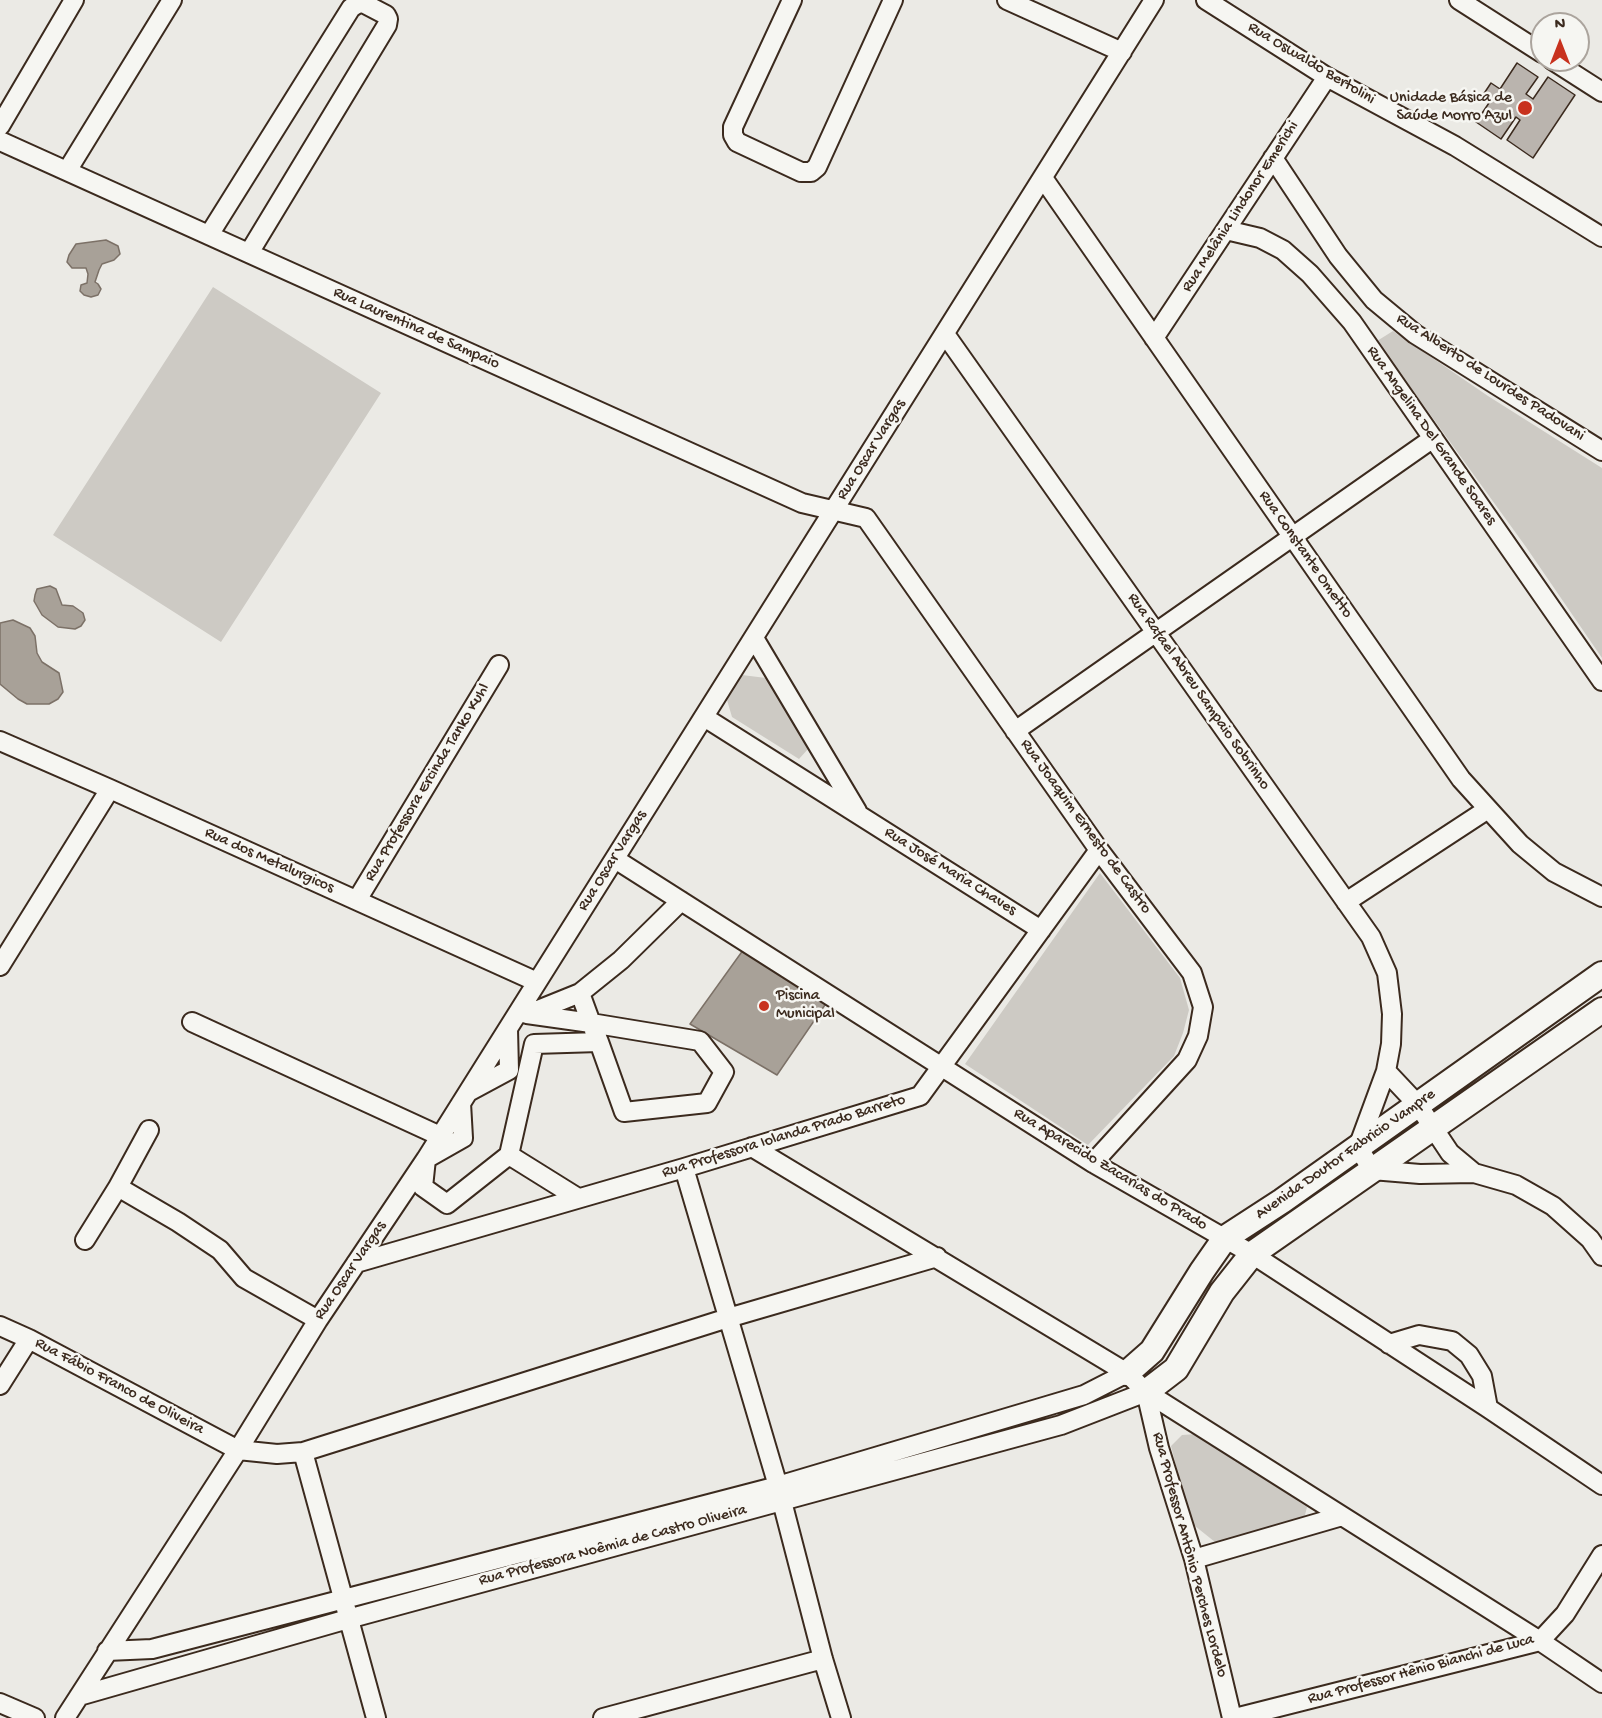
<!DOCTYPE html>
<html>
<head>
<meta charset="utf-8">
<style>
  body { margin:0 }
  #map { position:relative; width:1602px; height:1718px; overflow:hidden; background:#ebeae5; font-family:"Gochi Hand",sans-serif }
  canvas { display:block }
  .north { position:absolute; left:1530px; top:12px; width:60px; height:60px; box-sizing:border-box; background:#f6f6f2; border:2px solid #aba49d; border-radius:50%; rotate:0deg; font-size:16px; font-weight:700; line-height:24px; text-align:center; color:#3b2a1e }
  .north::after { content:''; display:block; margin:auto; width:21px; height:27px; background:#c8321e; clip-path:polygon(50% 0,100% 100%,50% 72%,0 100%) }
</style>
</head>
<body>
<div id="map">
<canvas width="1602" height="1718"></canvas>
<div class="north">N</div>
</div>
<script>
const ctx = document.querySelector('canvas').getContext('2d');
ctx.lineJoin = 'round';
function fillPath(path, color) {
  ctx.fillStyle = color;
  ctx.fill(path, 'evenodd');
}
function shape(rows) {
  const path = new Path2D();
  for (const r of rows) {
    path.moveTo(r[0], r[1]);
    for (let i = 2; i < r.length; i += 2) path.lineTo(r[i], r[i + 1]);
  }
  return path;
}
function trace(path, color, width, dash) {
  ctx.strokeStyle = color;
  ctx.lineWidth = width;
  ctx.lineCap = dash ? 'butt' : 'round';
  ctx.setLineDash(dash || []);
  ctx.stroke(path);
}
function write(font, color, halo, rows, align = 'center') {
  ctx.font = font + ' "Gochi Hand",sans-serif';
  ctx.lineWidth = 5;
  ctx.setLineDash([]);
  ctx.textBaseline = 'middle';
  ctx.strokeStyle = halo;
  ctx.fillStyle = color;
  for (const [text, x, y, turn = 0] of rows) {
    ctx.save();
    ctx.translate(x, y);
    ctx.rotate((+turn || 0) * Math.PI / 180);
    ctx.textAlign = isNaN(turn) ? turn : align;
    if (halo) ctx.strokeText(text, 0, 0);
    ctx.fillText(text, 0, 0);
    ctx.restore();
  }
}
fillPath(shape([
  [213,287,381,393,221,642,53,535],
  [1393,331,1488,396,1602,468,1602,658,1526,547,1377,341],
  [742,675,766,678,808,749,799,759,732,717,727,700],
  [1100,873,1180,978,1189,1010,1183,1033,1174,1056,1088,1145,965,1064],
  [1197,1434,1307,1507,1304,1519,1215,1542,1190,1522,1171,1446,1182,1435]
]), '#cdcac4');
const water = shape([
  [106,240,118,246,120,254,114,260,102,264,99,270,95,282,98,284,101,289,98,295,91,297,84,295,80,291,81,285,87,283,88,274,86,268,72,268,67,262,69,255,76,244,106,240],
  [50,586,56,589,62,605,73,606,83,613,85,620,81,626,75,629,58,627,42,615,34,601,35,595,37,589,50,586],
  [13,620,30,628,35,636,37,653,42,662,59,673,63,692,58,699,49,704,27,704,18,699,0,684,0,623,13,620],
  [746,946,829,999,777,1075,690,1024,746,946]
]);
fillPath(water, '#a8a198');
trace(water, '#7c7167', 1.5);
const building = shape([
  [1517,63,1538,77,1526,94,1533,99,1548,77,1575,95,1533,158,1507,140,1520,120,1516,117,1501,139,1476,122,1491,100,1483,95,1491,83,1500,89,1517,63]
]);
fillPath(building, '#bab4ae');
trace(building, '#3b2a1e', 1.5);
const minor = shape([
  [792,0,733,127,733,135,737,142,801,172,811,172,817,167,893,0],
  [1007,0,1122,52],
  [1206,0,1327,77,1455,146,1602,237],
  [1459,0,1542,53],
  [1552,60,1602,92],
  [0,126,74,0],
  [0,141,802,503,866,518,1099,850,1192,973,1203,1007,1198,1036,1187,1060,1093,1163],
  [1273,158,1338,256,1374,300,1415,334,1602,451],
  [67,171,172,0],
  [1043,178,1461,779,1520,844,1554,872,1602,897],
  [1226,230,1260,238,1283,250,1310,274,1352,322,1602,681],
  [209,235,351,8,357,4,363,3,386,15,388,19,387,25,249,253],
  [945,334,1371,937,1387,973,1392,1014,1391,1044,1386,1071,1358,1147,1372,1170,1420,1174,1474,1173,1516,1185,1553,1206,1590,1239,1602,1256],
  [1154,338,1327,77],
  [754,638,857,811],
  [704,717,1041,930],
  [1015,731,1432,439],
  [0,741,110,789,537,982],
  [615,859,1093,1163,1252,1254,1488,1408,1602,1485],
  [357,900,499,665],
  [1346,902,1488,809],
  [0,966,110,789],
  [527,1014,591,1023,700,1041,724,1072,707,1103,624,1112,599,1042,591,1023,580,993],
  [528,1014,580,993,621,960,681,901],
  [192,1022,440,1136],
  [1386,1071,1418,1105,1450,1153,1474,1173],
  [470,1091,509,1070,508,1029],
  [461,1103,463,1138,426,1159,423,1187,447,1204,509,1155,534,1044,599,1042],
  [149,1130,118,1187,178,1222,220,1250,244,1278,318,1320],
  [752,1147,1127,1373,1146,1392,1540,1641,1602,1683],
  [509,1155,578,1198],
  [684,1168,778,1486,823,1659,841,1718],
  [85,1240,118,1187],
  [356,1263,684,1168,920,1096,1099,850],
  [0,1326,29,1339,238,1450,277,1454,303,1452,728,1318,937,1257],
  [1389,1344,1419,1335,1452,1341,1469,1355,1482,1376,1488,1408],
  [0,1385,29,1339],
  [303,1452,376,1718],
  [1194,1559,1342,1516],
  [107,1651,152,1649,778,1486,1084,1395,1127,1373],
  [79,1696,348,1619,1061,1425,1146,1392,1159,1448,1194,1559,1232,1718],
  [0,1703,35,1718],
  [65,1718,238,1450,318,1320,426,1159,1154,0],
  [603,1718,823,1659],
  [1235,1718,1540,1641,1565,1614,1602,1555]
]);
const major = shape([
  [1127,1373,1152,1351,1202,1271,1225,1238,1282,1201,1602,974],
  [1146,1392,1176,1369,1222,1292,1252,1254,1602,1010]
]);
trace(minor, '#3b2a1e', 22);
trace(major, '#3b2a1e', 28);
trace(minor, '#f6f6f2', 18);
trace(major, '#f6f6f2', 24);
for (const [x, y, r, color] of [
  [1525,108,8,"#c8321e"],
  [764,1006,6,"#c8321e"]
]) {
  const dot = new Path2D();
  dot.arc(x, y, r, 0, 2 * Math.PI);
  ctx.fillStyle = color;
  ctx.fill(dot);
  trace(dot, '#f6f6f2', 2);
}
write('16px', '#3b2a1e', '#f6f6f2', [
  ["Rua Oswaldo Bertolini",1311,64,31],
  ["Rua Melânia Lindonor Emerichi",1241,207,-57],
  ["Rua Laurentina de Sampaio",416,329,24],
  ["Rua Alberto de Lourdes Padovani",1490,378,33],
  ["Rua Angelina Del Grande Soares",1431,436,55],
  ["Rua Oscar Vargas",872,450,-58],
  ["Rua Constante Ometto",1305,555,55],
  ["Rua Rafael Abreu Sampaio Sobrinho",1198,692,55],
  ["Rua Professora Ercinda Tanko Kuhl",428,783,-59],
  ["Rua Joaquim Ernesto de Castro",1085,827,54],
  ["Rua dos Metalurgicos",269,861,24],
  ["Rua Oscar Vargas",613,861,-58],
  ["Rua José Maria Chaves",950,872,32],
  ["Rua Professora Iolanda Prado Barreto",784,1137,-17],
  ["Avenida Doutor Fabricio Vampre",1346,1155,-35],
  ["Rua Aparecido Zacarias do Prado",1110,1170,31],
  ["Rua Oscar Vargas",351,1271,-56],
  ["Rua Fábio Franco de Oliveira",119,1387,28],
  ["Rua Professora Noêmia de Castro Oliveira",613,1546,-15],
  ["Rua Professor Antônio Perches Lordelo",1189,1555,75],
  ["Rua Professor Hênio Bianchi de Luca",1421,1670,-15]
]);
write('16px', '#3b2a1e', '#f6f6f2', [
  ["Unidade Básica de",1512,99],
  ["Saúde Morro Azul",1512,117],
  ["Piscina",776,997,"left"],
  ["Municipal",776,1015,"left"]
], 'right');
</script>
</body>
</html>
